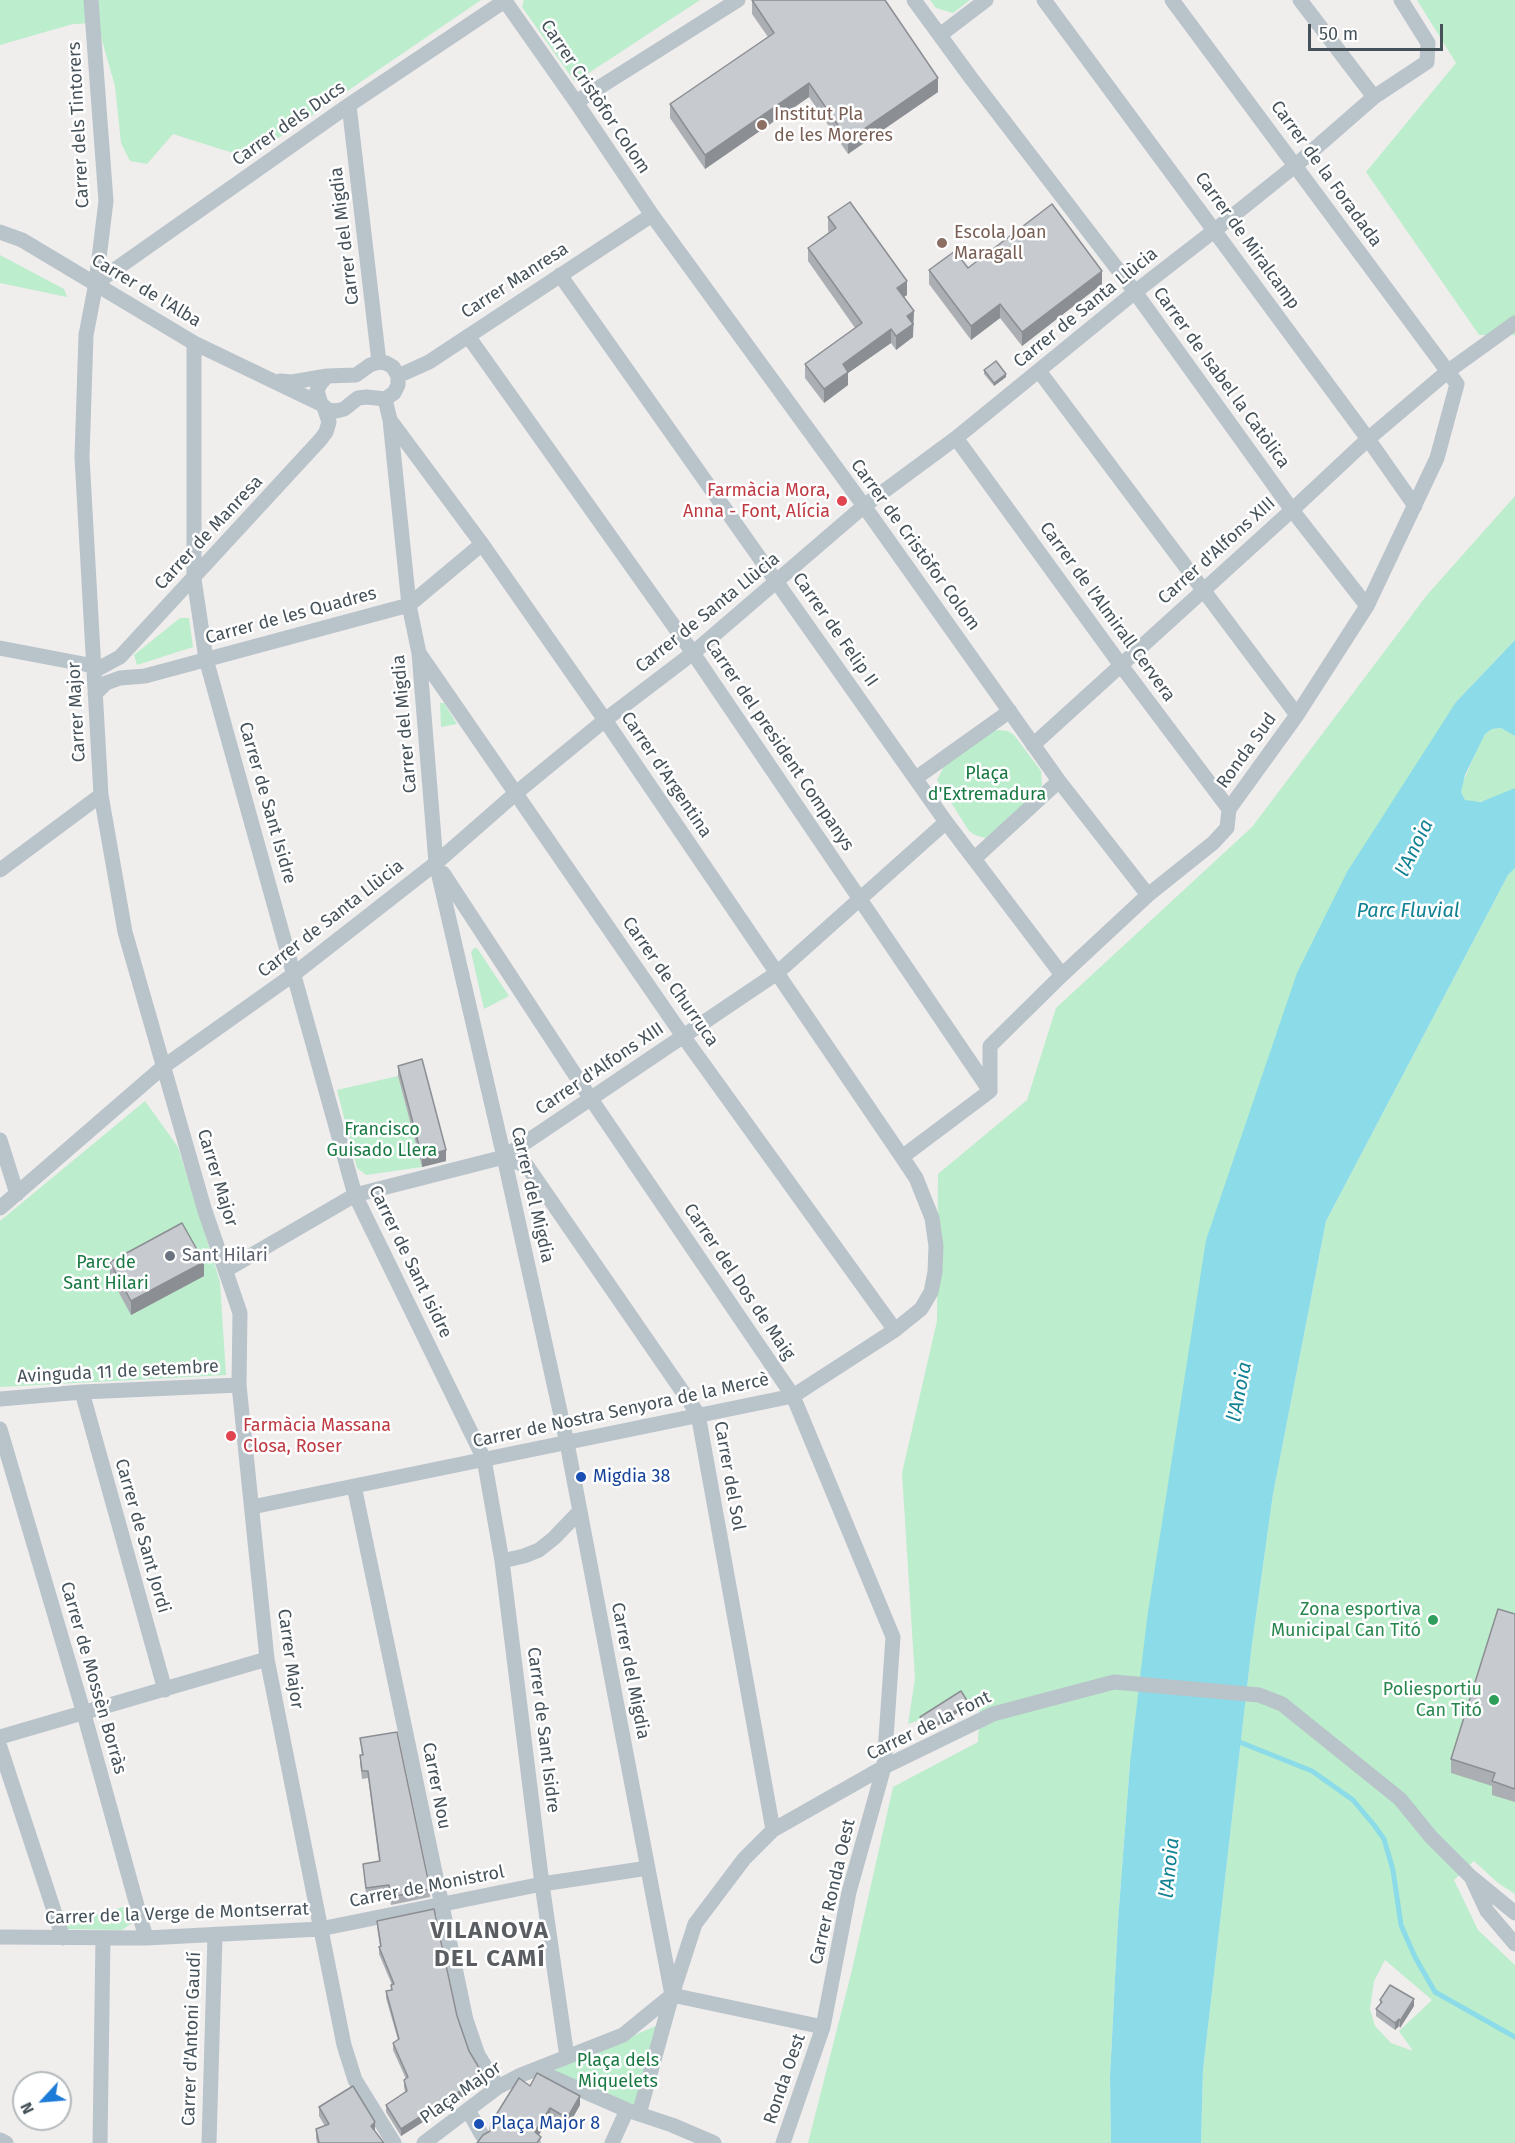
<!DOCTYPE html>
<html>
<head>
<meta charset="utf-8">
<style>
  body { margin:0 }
  #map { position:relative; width:1515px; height:2143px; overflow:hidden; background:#f0eded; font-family:"Fira Sans",sans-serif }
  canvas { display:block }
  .north { position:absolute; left:12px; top:2071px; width:60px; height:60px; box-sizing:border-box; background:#fff; border:2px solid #b5babd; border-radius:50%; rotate:244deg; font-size:16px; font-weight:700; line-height:24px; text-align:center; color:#46525a }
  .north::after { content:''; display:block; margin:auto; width:21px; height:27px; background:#1e7cd9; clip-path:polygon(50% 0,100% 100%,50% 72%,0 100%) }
  .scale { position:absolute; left:1308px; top:24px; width:135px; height:27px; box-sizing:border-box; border:3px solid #46525a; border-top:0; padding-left:8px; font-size:18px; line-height:21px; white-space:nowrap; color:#46525a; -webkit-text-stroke:4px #fff; paint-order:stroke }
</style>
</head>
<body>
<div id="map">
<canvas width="1515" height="2143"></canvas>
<div class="north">N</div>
<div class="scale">50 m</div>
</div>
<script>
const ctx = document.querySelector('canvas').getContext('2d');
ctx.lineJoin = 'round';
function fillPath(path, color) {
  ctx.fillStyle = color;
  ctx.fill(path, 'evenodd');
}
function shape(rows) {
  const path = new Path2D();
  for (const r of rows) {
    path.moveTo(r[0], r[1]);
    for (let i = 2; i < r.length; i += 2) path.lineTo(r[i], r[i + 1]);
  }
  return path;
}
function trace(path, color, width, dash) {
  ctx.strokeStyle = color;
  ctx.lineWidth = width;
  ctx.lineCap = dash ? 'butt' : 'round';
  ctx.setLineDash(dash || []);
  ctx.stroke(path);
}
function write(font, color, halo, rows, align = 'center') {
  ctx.font = font + ' "Fira Sans",sans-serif';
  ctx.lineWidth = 5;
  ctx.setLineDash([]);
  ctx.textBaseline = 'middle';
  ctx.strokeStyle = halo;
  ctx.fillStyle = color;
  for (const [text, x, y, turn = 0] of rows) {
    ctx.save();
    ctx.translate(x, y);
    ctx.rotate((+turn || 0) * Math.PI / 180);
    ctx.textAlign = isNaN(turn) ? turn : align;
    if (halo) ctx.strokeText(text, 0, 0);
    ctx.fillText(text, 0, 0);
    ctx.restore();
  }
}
fillPath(shape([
  [0,0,481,0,249,158,173,134,147,164,130,161,121,143,115,86,97,23,73,24,0,45],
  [524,0,700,0,575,82,522,7],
  [930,0,970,0,953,13,936,8],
  [1417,0,1515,0,1515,335,1479,335,1366,172,1456,63],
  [0,255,64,289,67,297,0,283],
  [1515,496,1515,640,1456,702,1130,1763,1118,1921,1110,2077,1111,2143,808,2143,851,1974,893,1787,978,1742,980,1699,908,1724,915,1679,902,1473,937,1321,938,1174,1027,1100,1056,1008,1252,827,1427,595],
  [180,618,189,618,193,647,137,665,134,655],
  [440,703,444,703,457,724,441,727],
  [1501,728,1515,736,1515,788,1489,801,1473,802,1465,800,1461,792,1462,784,1481,741,1485,734,1492,729],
  [998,730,1008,731,1014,735,1041,771,1042,785,1040,791,992,835,985,838,975,835,969,831,937,780,944,766,993,731],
  [1515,868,1515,1894,1498,1883,1474,1861,1454,1880,1478,1930,1515,1965,1515,2143,1201,2143,1203,2070,1252,1644,1273,1494,1326,1221,1508,875],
  [1385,1960,1432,2000,1399,2031,1413,2051,1391,2043,1375,2026,1370,2009,1374,1981],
  [474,948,477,948,509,996,484,1009,471,952],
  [398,1076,422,1167,366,1175,357,1168,337,1090],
  [145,1101,178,1147,220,1282,226,1375,0,1387,0,1221],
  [130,1905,135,1921,122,1930,66,1929,64,1924],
  [658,2025,634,2105,550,2072]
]), '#bcedcc');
fillPath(shape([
  [1515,640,1515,736,1501,728,1492,729,1485,734,1465,775,1461,792,1465,800,1481,802,1515,788,1515,868,1508,875,1326,1221,1273,1494,1252,1644,1203,2070,1201,2143,1111,2143,1110,2077,1118,1921,1130,1763,1147,1619,1206,1240,1297,973,1347,872,1456,702]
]), '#8bdbe9');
trace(shape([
  [1237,1741,1312,1771,1353,1800,1374,1825,1384,1839,1393,1870,1401,1925,1415,1957,1435,1992,1515,2037]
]), '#8bdbe9', 5);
trace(shape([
  [91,0,106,201,96,283,86,335,82,457,101,795,125,932,204,1208,240,1313,239,1385,267,1659,344,2045,355,2080,394,2143],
  [914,0,971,78,1135,292,1292,510,1367,606],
  [1044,0,1368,439,1415,506],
  [1300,0,1374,97],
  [505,1,576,102,652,215,864,506,1059,781,1148,895],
  [940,35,986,0],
  [576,102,738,0],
  [349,105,379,362],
  [0,232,22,240,194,343,321,404],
  [560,275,946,822,1062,975],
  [96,283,349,105,506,0],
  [468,336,693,653,990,1091],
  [194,343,194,579,206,659,355,1195,484,1459,502,1561,542,1884,567,2057],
  [1039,371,1297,715],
  [398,376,429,362,652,215],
  [280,381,292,382,327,376,356,375,370,365,379,362,386,363,393,367,398,376,398,385,394,393,385,399,367,397,358,398,344,409,336,411,328,410,321,404,317,391,320,384,327,376],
  [385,399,390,420,409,605,419,653,436,863,504,1157,567,1443,672,1995],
  [956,438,1120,664,1229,809],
  [0,648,94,666],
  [419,653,683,1036,895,1330],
  [94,671,120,657,321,439,326,432,329,422,324,407],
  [95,694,106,683,120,678,145,676,409,605,482,544],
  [1033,745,1292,510,1368,439,1447,372,1515,323],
  [916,778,1010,711],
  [975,858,1059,781],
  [0,870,101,795],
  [443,873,591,1099,793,1396,893,1637,884,1767,849,1892,823,2027,783,2143],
  [990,1091,990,1046,1062,975,1148,895,1213,843,1227,828,1229,809,1297,715,1367,606,1437,458,1457,384,1172,0],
  [0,1140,17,1194],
  [504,1157,527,1166,698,1414,773,1830],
  [902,1157,990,1091],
  [0,1208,163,1067,294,974,436,863,516,793,605,720,693,653,864,506,956,438,1135,292,1215,230,1296,165,1374,97,1427,62,1428,43,1401,0],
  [226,1270,355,1195,504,1157,777,973,946,822],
  [82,1392,165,1690],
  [0,1399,82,1392,239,1385],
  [0,1429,84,1714,146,1938],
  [354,1486,466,2020,478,2055,498,2087],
  [252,1507,793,1396,895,1330,921,1309,931,1292,935,1272,936,1246,932,1218,916,1178,902,1157,605,720,482,544,390,420],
  [502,1561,524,1556,539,1550,554,1538,580,1511],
  [0,1737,267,1659],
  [0,1747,63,1938],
  [1473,1881,1487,1911,1515,1944],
  [0,1937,146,1938,320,1929,542,1884,648,1868],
  [672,1995,823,2027],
  [535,2070,627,2110,672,2125,714,2143],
  [468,2110,482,2135],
  [639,2114,672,1995,695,1924,744,1859,773,1830,884,1767,993,1714,1114,1682,1259,1695,1282,1704,1400,1799,1431,1837,1470,1876,1515,1913],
  [0,2140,6,2143],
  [100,2143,103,1938],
  [209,2143,215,1936],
  [424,2143,498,2087,521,2075,623,2035,672,1995],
  [612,2143,627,2110]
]), '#b9c3ca', 15);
fillPath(shape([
  [752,0,938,92,848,154,809,97,705,169,670,118,670,104,768,37,752,14],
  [828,217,907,295,904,297,914,325,913,326,913,337,896,350,891,343,848,373,848,385,824,403,805,378,805,364,855,328,808,261,808,248,829,232,828,231],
  [968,268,1102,284,1022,346,1000,318,971,340,929,284,929,270],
  [984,370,1006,377,994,386,984,374],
  [398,1066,446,1161,422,1167,398,1076],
  [110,1262,204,1276,131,1315,110,1276],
  [1515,1614,1515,1802,1492,1795,1492,1786,1451,1773,1451,1759],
  [968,1706,928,1732,920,1721,920,1717],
  [360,1738,430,1889,430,1897,391,1905,389,1892,366,1895,363,1864,379,1861,368,1778,362,1779,360,1763,360,1755,362,1755],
  [377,1921,457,2016,469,2051,484,2083,401,2136,386,2112,386,2105,405,2092,404,2087,404,2080,406,2079,393,2050,393,2043,398,2040,386,1998,386,1991,391,1991,392,1985,379,1954,379,1947,380,1947,377,1927],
  [1380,2000,1414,2006,1400,2028,1399,2026,1395,2030,1376,2016,1376,2009,1380,2005],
  [530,2086,580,2105,567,2128,550,2117,539,2135,541,2143,490,2131],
  [319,2107,375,2131,384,2143,317,2143,316,2138,316,2129,325,2126,319,2116]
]), '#abafb3');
fillPath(shape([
  [938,78,938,92,848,154,848,140],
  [809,83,809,97,705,169,705,155],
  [1102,271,1102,284,1022,346,1022,332],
  [907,281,907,295,897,301,897,288],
  [1000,304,1000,318,971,340,971,326],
  [914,311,913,337,896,350,896,336,907,316],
  [891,329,891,343,848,373,848,385,824,403,824,389,843,364],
  [1006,374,1006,377,994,386,994,383],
  [446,1150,446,1161,422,1167,422,1157],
  [204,1262,204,1276,131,1315,131,1301],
  [968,1702,968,1706,928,1732,928,1729],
  [1414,1999,1414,2006,1400,2028,1400,2021],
  [1399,2019,1399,2026,1395,2030,1395,2023],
  [484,2076,484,2083,401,2136,401,2129],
  [580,2096,580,2105,567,2128,567,2118],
  [550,2108,550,2117,535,2141,535,2132],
  [375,2122,375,2131,371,2135,371,2126]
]), '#8b8e92');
const building = shape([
  [752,0,885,0,938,78,848,140,809,83,705,155,670,104,774,33,752,0],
  [850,202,907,281,897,288,914,311,907,316,913,324,896,336,891,329,843,364,848,372,824,389,805,364,862,323,808,248,836,228,828,217,850,202],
  [1052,204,1102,271,1022,332,1000,304,971,326,929,270,955,251,968,268,1052,204],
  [996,361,1006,374,994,383,984,370,996,361],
  [422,1059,446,1150,422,1157,398,1066,422,1059],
  [182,1223,204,1262,131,1301,110,1262,182,1223],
  [1498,1609,1515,1614,1515,1789,1492,1781,1495,1773,1451,1759,1498,1609],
  [961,1691,968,1702,928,1729,920,1717,961,1691],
  [397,1732,430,1889,391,1897,389,1885,366,1888,363,1864,380,1861,368,1771,362,1771,360,1755,363,1755,360,1738,397,1732],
  [434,1909,457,2016,469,2051,484,2076,401,2129,386,2105,407,2091,404,2080,408,2077,393,2043,399,2039,386,1991,392,1990,391,1985,394,1984,379,1947,381,1946,377,1921,434,1909],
  [1390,1985,1414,1999,1400,2021,1399,2019,1395,2023,1376,2009,1382,2002,1380,2000,1390,1985],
  [537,2073,580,2096,567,2118,550,2108,535,2132,541,2137,537,2143,477,2143,483,2135,490,2131,491,2123,519,2078,530,2086,537,2073],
  [353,2086,375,2122,371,2126,384,2143,319,2143,316,2129,329,2124,319,2107,353,2086]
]);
fillPath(building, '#c7cbd0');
trace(building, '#8b8e92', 1.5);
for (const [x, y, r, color] of [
  [762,125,6,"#8d6e63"],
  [942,243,6,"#8d6e63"],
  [842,501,6,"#e0444e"],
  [170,1256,6,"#6b7280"],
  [231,1436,6,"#e0444e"],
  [581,1477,6,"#1a4fb4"],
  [1433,1620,6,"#2e9e5b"],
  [1494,1700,6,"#2e9e5b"],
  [479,2124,6,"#1a4fb4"]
]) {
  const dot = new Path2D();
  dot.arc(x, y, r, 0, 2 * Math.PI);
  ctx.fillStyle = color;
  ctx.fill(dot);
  trace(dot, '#fff', 2);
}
write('18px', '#46525a', '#fff', [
  ["Carrer Cristòfor Colom",595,97,56],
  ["Carrer dels Ducs",289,124,-35],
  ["Carrer dels Tintorers",79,125,-93],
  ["Carrer de la Foradada",1326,174,54],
  ["Carrer del Migdia",345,236,-97],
  ["Carrer de Miralcamp",1247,241,54],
  ["Carrer Manresa",515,281,-33],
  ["Carrer de l'Alba",146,291,31],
  ["Carrer de Santa Llùcia",1086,308,-39],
  ["Carrer de Isabel la Catòlica",1221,378,54],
  ["Carrer de Manresa",209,533,-47],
  ["Carrer de Cristòfor Colom",915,545,54],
  ["Carrer d'Alfons XIII",1217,551,-42],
  ["Carrer de l'Almirall Cervera",1107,612,54],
  ["Carrer de Santa Llùcia",708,613,-39],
  ["Carrer de les Quadres",291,616,-15],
  ["Carrer de Felip II",835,630,55],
  ["Carrer Major",77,712,-93],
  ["Carrer del Migdia",405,724,-95],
  ["Carrer del president Companys",779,745,56],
  ["Ronda Sud",1247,751,-54],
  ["Carrer d'Argentina",666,775,56],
  ["Carrer de Sant Isidre",267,803,74],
  ["Carrer de Santa Llùcia",331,919,-38],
  ["Carrer de Churruca",670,982,55],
  ["Carrer d'Alfons XIII",600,1069,-34],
  ["Carrer Major",217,1178,73],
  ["Carrer del Migdia",532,1195,77],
  ["Carrer de Sant Isidre",410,1262,64],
  ["Carrer del Dos de Maig",739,1282,56],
  ["Avinguda 11 de setembre",118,1372,-3],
  ["Carrer de Nostra Senyora de la Mercè",621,1411,-12],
  ["Carrer del Sol",729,1476,80],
  ["Carrer de Sant Jordi",142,1536,74],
  ["Carrer Major",290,1659,82],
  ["Carrer del Migdia",630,1671,79],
  ["Carrer de Mossèn Borràs",93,1678,74],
  ["Carrer de la Font",929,1726,-26],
  ["Carrer de Sant Isidre",543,1730,83],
  ["Carrer Nou",436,1786,79],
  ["Carrer de Monistrol",427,1887,-11],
  ["Carrer Ronda Oest",833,1892,-77],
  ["Carrer de la Verge de Montserrat",177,1914,-2],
  ["Carrer d'Antoni Gaudí",192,2039,-88],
  ["Ronda Oest",785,2079,-71],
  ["Plaça Major",461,2093,-35]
]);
write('18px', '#785e54', '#fff', [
  ["Institut Pla",774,115],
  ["de les Moreres",774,136],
  ["Escola Joan",954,233],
  ["Maragall",954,254]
], 'left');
write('18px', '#be3a42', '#fff', [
  ["Farmàcia Mora,",830,491],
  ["Anna - Font, Alícia",830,512],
  ["Farmàcia Massana",243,1426,"left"],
  ["Closa, Roser",243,1447,"left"]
], 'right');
write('18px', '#197943', '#fff', [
  ["Plaça",987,774],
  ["d'Extremadura",987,795],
  ["Francisco",382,1130],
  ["Guisado Llera",382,1151],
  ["Parc de",106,1263],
  ["Sant Hilari",106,1284],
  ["Plaça dels",618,2061],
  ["Miquelets",618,2082]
]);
write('18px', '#5b616d', '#fff', [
  ["Sant Hilari",182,1256]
], 'left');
write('18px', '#164399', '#fff', [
  ["Migdia 38",593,1477],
  ["Plaça Major 8",491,2124]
], 'left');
write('18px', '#27864d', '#fff', [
  ["Zona esportiva",1421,1610],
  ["Municipal Can Titó",1421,1631],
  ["Poliesportiu",1482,1690],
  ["Can Titó",1482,1711]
], 'right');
write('italic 20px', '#118294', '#fff', [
  ["l'Anoia",1415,848,-64],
  ["Parc Fluvial",1408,911],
  ["l'Anoia",1240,1392,-79],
  ["l'Anoia",1170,1868,-84]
]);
ctx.letterSpacing = '1.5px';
write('bold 24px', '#5a5e62', '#fff', [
  ["VILANOVA",490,1931],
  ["DEL CAMÍ",490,1959]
]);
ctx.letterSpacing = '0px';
</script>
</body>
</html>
